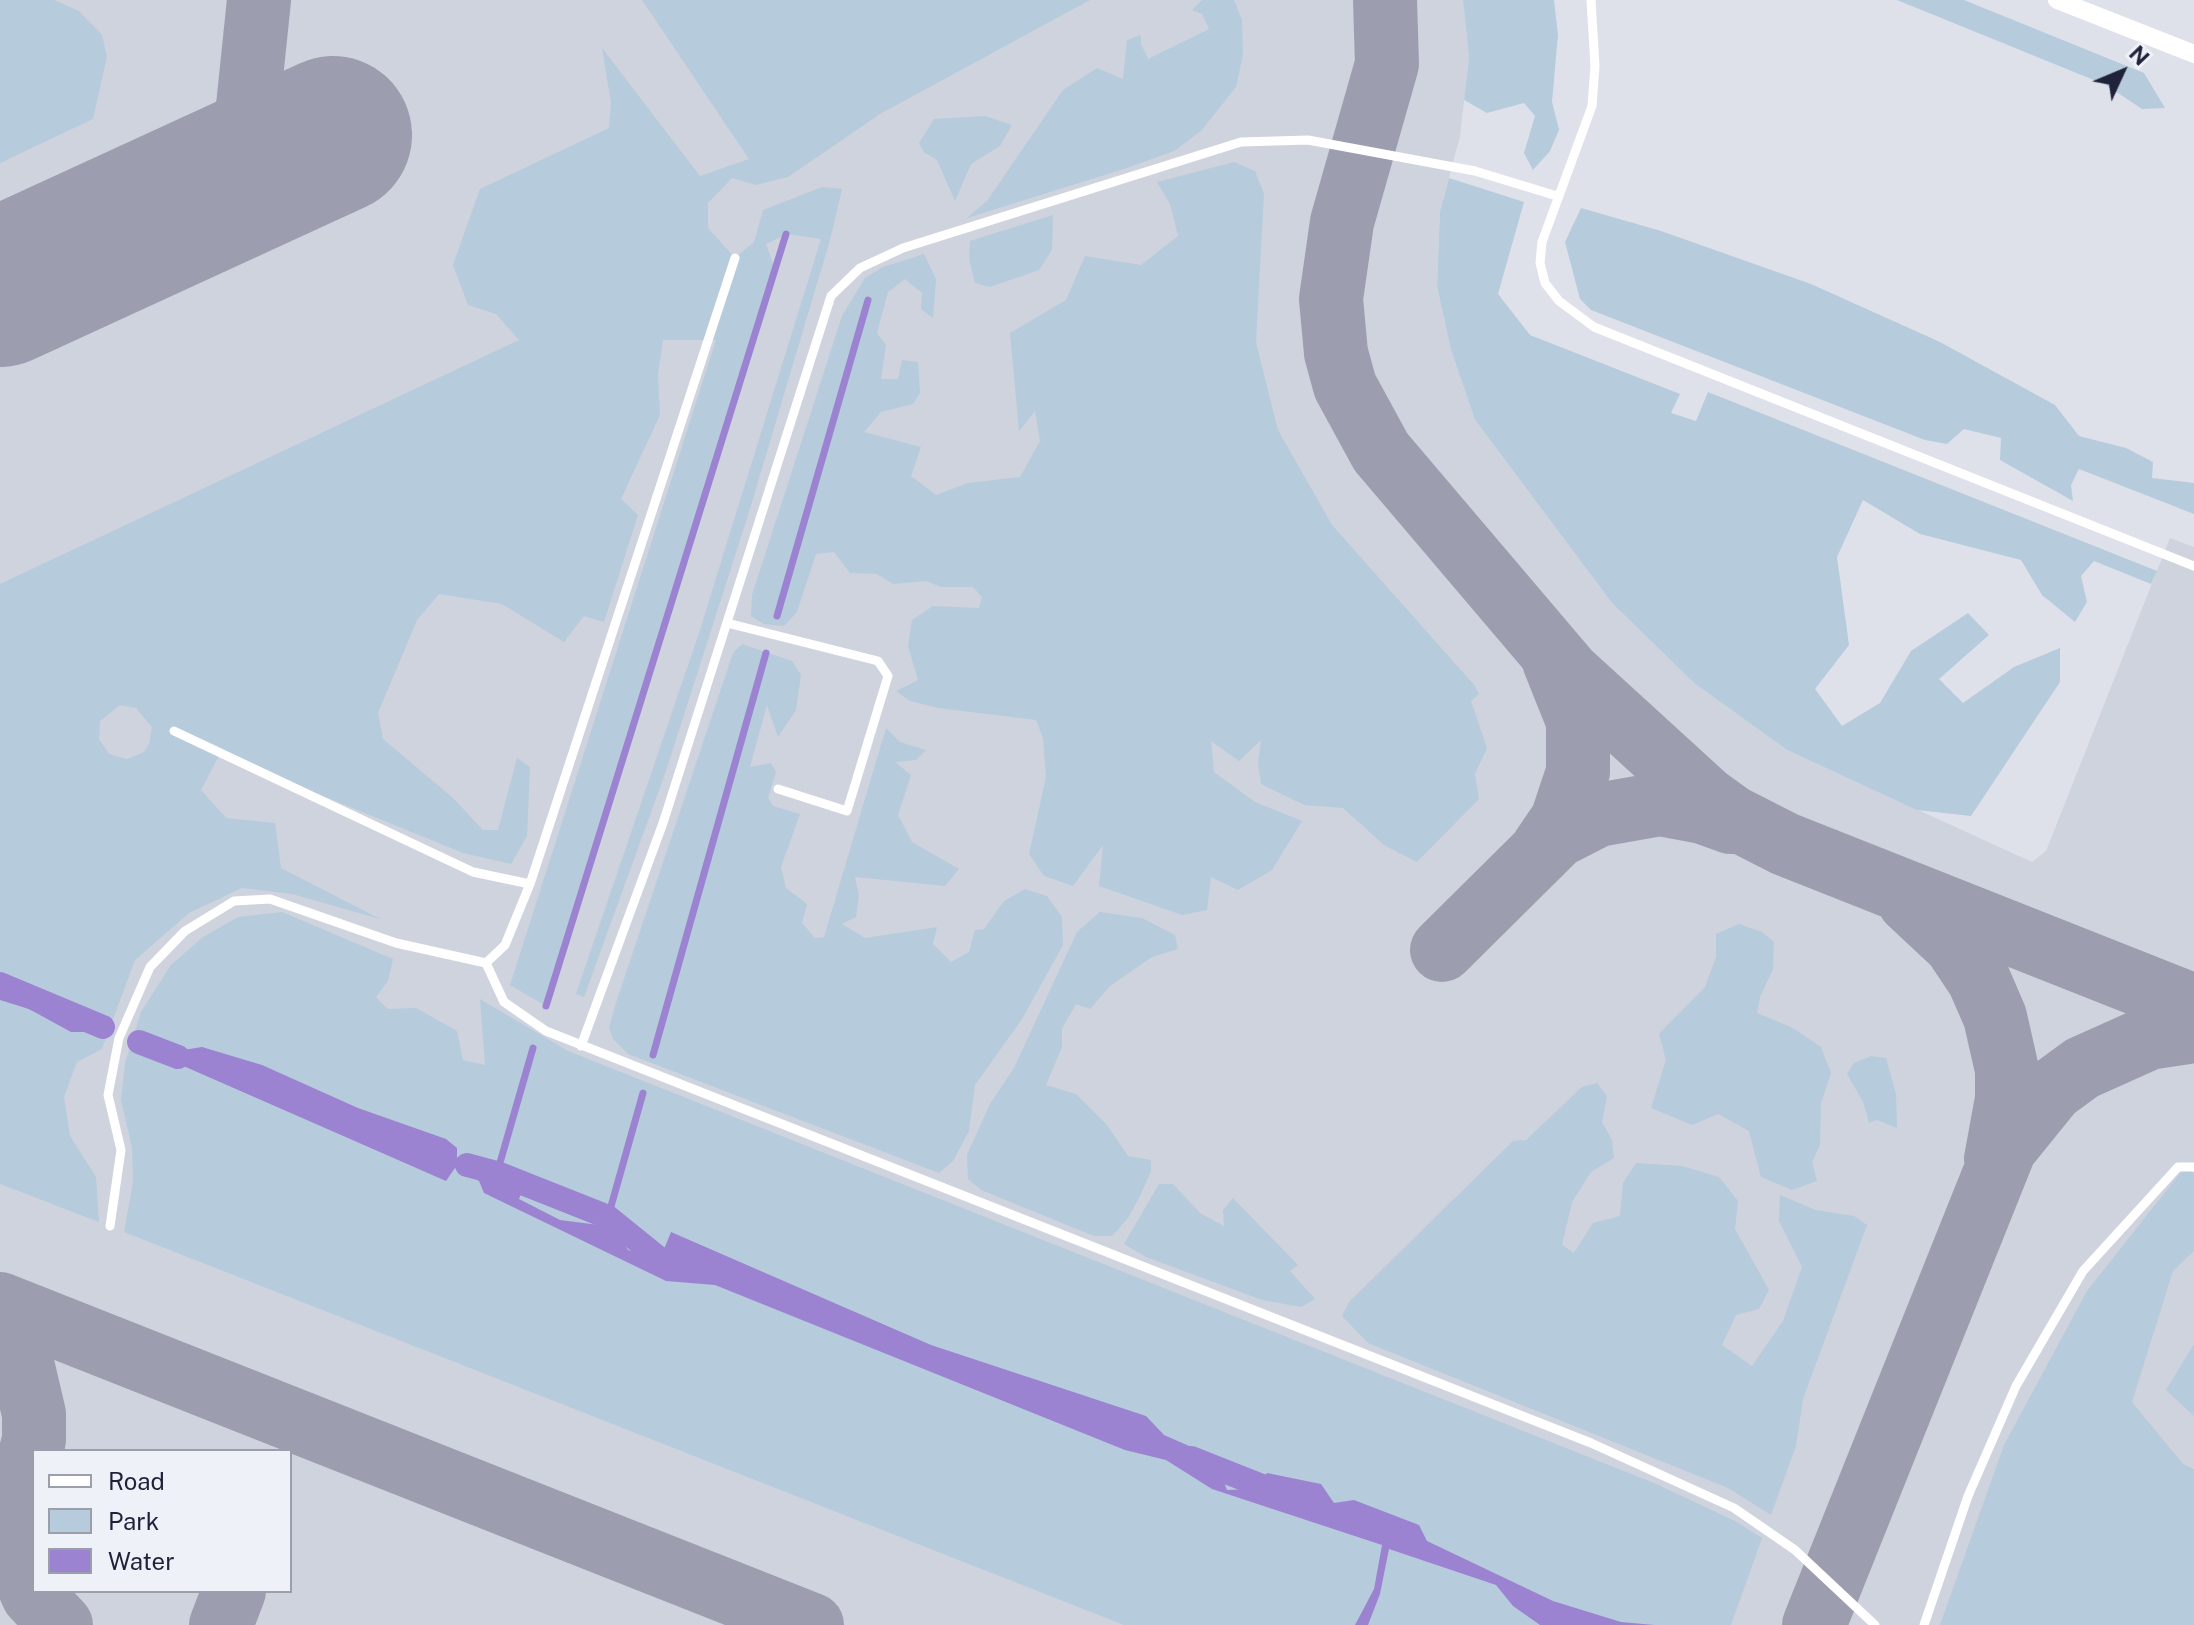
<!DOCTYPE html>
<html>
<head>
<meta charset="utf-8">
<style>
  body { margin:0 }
  #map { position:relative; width:2194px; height:1625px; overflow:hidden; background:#dee1ea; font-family:"Public Sans",sans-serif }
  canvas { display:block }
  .legend { position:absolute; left:32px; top:1449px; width:260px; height:144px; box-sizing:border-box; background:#eef1f7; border:2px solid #9b9eab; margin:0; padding:10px 14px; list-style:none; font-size:24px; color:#1f223a }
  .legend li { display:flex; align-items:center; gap:16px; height:40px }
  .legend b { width:40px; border:2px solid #9b9eab }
  .north { position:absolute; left:2082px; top:32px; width:80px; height:80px; -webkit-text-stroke:6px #eef1f7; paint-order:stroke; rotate:46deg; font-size:22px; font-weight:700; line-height:32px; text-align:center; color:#1f223a }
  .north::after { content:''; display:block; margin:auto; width:28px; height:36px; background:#1f223a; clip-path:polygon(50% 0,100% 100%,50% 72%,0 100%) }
</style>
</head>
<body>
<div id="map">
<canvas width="2194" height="1625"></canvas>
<ul class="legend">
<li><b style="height:10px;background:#fff"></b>Road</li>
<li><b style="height:22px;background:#b6cbdc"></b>Park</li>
<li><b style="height:22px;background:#9c83d1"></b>Water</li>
</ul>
<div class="north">N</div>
</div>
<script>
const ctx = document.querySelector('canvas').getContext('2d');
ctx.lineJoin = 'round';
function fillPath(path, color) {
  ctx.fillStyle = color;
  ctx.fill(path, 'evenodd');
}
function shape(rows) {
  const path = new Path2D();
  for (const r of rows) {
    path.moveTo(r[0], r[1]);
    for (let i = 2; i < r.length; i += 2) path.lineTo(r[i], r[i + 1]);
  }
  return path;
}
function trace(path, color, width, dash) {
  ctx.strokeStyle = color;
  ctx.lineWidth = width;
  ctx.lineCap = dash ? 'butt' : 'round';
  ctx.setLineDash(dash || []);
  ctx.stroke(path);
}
fillPath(shape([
  [0,0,1463,0,1469,58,1460,136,1440,212,1437,286,1451,350,1475,420,1612,603,1694,683,1787,750,2032,862,2046,851,2170,538,2194,547,2194,1625,0,1625],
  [34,1451,290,1451,290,1591,34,1591]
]), '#cfd3de');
fillPath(shape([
  [0,0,54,0,79,11,102,35,107,57,93,119,0,163],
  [642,0,1090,0,880,114,788,177,756,185,732,178,708,203,708,228,735,258,754,242,763,210,822,187,842,189,830,240,749,512,666,771,584,997,576,994,699,633,821,239,787,234,766,244,775,269,546,1006,510,985,716,340,663,340,658,374,660,415,621,499,638,515,604,622,584,616,564,642,502,604,439,594,417,620,378,713,383,739,453,798,483,830,498,830,517,758,530,767,527,836,511,864,463,853,220,754,201,790,226,818,275,823,281,868,380,919,292,894,242,888,189,913,135,960,102,1049,77,1062,64,1097,70,1136,96,1177,99,1222,0,1184,0,584,519,340,496,314,468,305,453,265,480,189,609,128,611,103,602,48,700,176,749,159],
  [120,705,136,708,152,727,149,744,144,752,127,759,109,754,99,739,100,721],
  [1202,0,1234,0,1242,20,1243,55,1236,87,1201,131,1174,151,1127,168,967,218,987,201,1063,90,1097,68,1123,79,1127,40,1141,35,1141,44,1148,59,1209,29,1202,14,1192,10],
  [1463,0,1554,0,1558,35,1552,102,1559,130,1550,151,1533,170,1524,153,1535,116,1524,103,1487,113,1464,100,1469,58],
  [1897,0,1964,0,2144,73,2165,108,2142,109,2106,85],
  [985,116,1012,125,1000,146,971,164,955,201,937,160,924,152,919,143,934,119],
  [1234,162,1255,171,1264,194,1256,342,1278,430,1332,525,1475,686,1479,694,1471,701,1487,748,1475,774,1479,799,1417,862,1384,845,1343,808,1304,805,1261,784,1258,763,1261,740,1239,761,1211,741,1214,772,1255,802,1302,821,1272,870,1238,890,1211,877,1207,910,1182,915,1099,886,1103,845,1073,886,1044,876,1029,854,1046,777,1043,738,1036,720,938,708,910,701,896,691,918,680,908,646,912,620,933,606,979,608,982,597,973,587,941,587,926,581,893,584,877,574,850,573,834,552,816,554,797,612,784,626,764,624,751,616,752,595,842,316,865,278,883,267,924,254,936,279,933,318,921,309,922,293,905,279,888,292,877,333,886,345,881,379,898,379,902,360,918,362,920,393,913,404,881,412,864,432,921,447,911,476,936,495,968,483,1020,477,1040,441,1035,411,1019,431,1010,333,1066,300,1085,256,1141,265,1178,236,1170,204,1157,182],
  [1449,178,1524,202,1498,294,1530,335,1680,394,1671,413,1696,421,1708,392,2157,571,2151,584,2094,561,2081,576,2087,602,2075,622,2042,595,2021,560,1920,534,1863,500,1837,557,1849,645,1815,689,1842,726,1880,703,1911,651,1968,613,1989,635,1939,679,1963,703,2014,667,2060,648,2060,682,1971,816,1917,810,1787,750,1694,683,1612,603,1475,420,1451,350,1437,286,1440,212],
  [1581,208,1661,231,1811,284,1940,342,2055,405,2079,436,2126,448,2153,462,2152,478,2194,483,2194,514,2079,469,2071,485,2073,501,2000,460,2001,438,1964,429,1947,444,1925,440,1591,310,1580,299,1565,242],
  [1053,215,1052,250,1039,270,990,287,975,283,969,259,970,241],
  [742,644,792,661,801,675,796,710,778,737,767,705,750,767,771,763,776,772,768,798,773,806,800,814,781,867,786,888,807,904,802,923,815,938,824,937,886,728,900,742,926,750,916,760,895,762,911,775,898,815,912,842,959,869,945,886,855,877,859,896,856,917,842,924,865,938,937,927,933,944,951,962,969,952,975,930,984,929,1004,901,1025,889,1047,896,1062,917,1063,945,1022,1019,975,1085,969,1131,953,1161,939,1173,628,1054,613,1039,609,1027,617,1000,733,653],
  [282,912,393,959,388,981,376,997,388,1009,416,1008,457,1031,463,1060,485,1065,480,999,568,1051,1654,1483,1735,1521,1762,1538,1731,1625,1124,1625,124,1232,133,1182,132,1148,121,1100,125,1063,141,1012,171,965,203,937,238,917],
  [1100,912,1142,918,1175,935,1178,949,1152,957,1110,986,1090,1009,1076,1004,1062,1029,1062,1047,1046,1085,1076,1094,1107,1125,1128,1156,1151,1160,1151,1171,1141,1194,1128,1218,1112,1236,1094,1236,981,1190,968,1179,967,1155,990,1104,1014,1068,1077,932],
  [1739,924,1762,932,1774,942,1773,969,1760,997,1757,1013,1793,1028,1821,1047,1831,1073,1821,1103,1820,1145,1812,1162,1817,1181,1792,1190,1761,1177,1749,1131,1718,1114,1692,1125,1651,1108,1666,1060,1659,1034,1705,987,1716,957,1716,934],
  [1871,1056,1886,1058,1896,1094,1897,1128,1877,1120,1869,1123,1863,1102,1847,1074,1854,1063],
  [1597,1083,1607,1096,1602,1122,1612,1140,1614,1158,1591,1172,1572,1202,1562,1245,1574,1253,1593,1223,1620,1216,1623,1183,1636,1163,1682,1166,1719,1177,1738,1201,1735,1229,1769,1290,1759,1309,1736,1315,1722,1345,1752,1366,1783,1321,1802,1267,1779,1221,1780,1195,1816,1210,1854,1216,1867,1225,1803,1399,1796,1446,1771,1515,1728,1488,1368,1343,1342,1316,1349,1302,1513,1141,1526,1140,1582,1087],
  [2185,1167,2194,1173,2194,1251,2173,1271,2132,1402,2183,1464,2194,1469,2194,1625,1940,1625,2004,1445,2087,1291],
  [1159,1184,1173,1184,1200,1213,1224,1226,1223,1210,1233,1198,1298,1265,1290,1271,1315,1299,1301,1307,1262,1300,1146,1257,1124,1244],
  [2194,1344,2194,1416,2166,1390]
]), '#b6cbdc');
fillPath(shape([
  [0,973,44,1006,93,1022,90,1032,71,1032,29,1009,0,1000],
  [147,1045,183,1050,202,1047,262,1065,358,1108,446,1139,457,1148,457,1161,515,1181,522,1192,519,1199,560,1220,599,1225,608,1217,628,1250,660,1259,671,1232,931,1345,1146,1416,1164,1435,1221,1460,1218,1467,1227,1490,1254,1489,1267,1473,1321,1484,1334,1503,1354,1500,1419,1525,1427,1541,1553,1601,1621,1622,1654,1625,1540,1625,1513,1606,1496,1585,1389,1549,1380,1594,1368,1625,1355,1625,1374,1589,1382,1545,1212,1489,1166,1460,1125,1450,715,1285,666,1281,484,1193,479,1181,462,1170,455,1168,446,1181,172,1061]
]), '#9c83d1');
trace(shape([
  [777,616,868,300],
  [546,1006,786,234],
  [653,1055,766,653],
  [497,1173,533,1048],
  [608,1217,643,1093]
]), '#9c83d1', 7);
trace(shape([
  [0,984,103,1027],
  [139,1042,178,1057],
  [467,1165,497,1173,608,1217,660,1259,688,1270],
  [1191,1458,1287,1496]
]), '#9c83d1', 24);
trace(shape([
  [1385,0,1387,64,1342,222,1331,299,1336,353,1345,386,1381,452,1568,672,1707,799,1732,817,1785,844,2194,1006],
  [115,234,200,189,235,153,248,106,259,0],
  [1539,854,1562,820,1578,772,1578,721,1554,661],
  [1909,901,1955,944,1979,980,1995,1017,2007,1070,2007,1099,1996,1159],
  [1442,950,1557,836,1598,815,1660,804,1703,812,1731,822],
  [0,1304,812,1625],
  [0,1326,23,1367,34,1414,34,1440,21,1487],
  [20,1493,14,1528,19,1563,33,1595,61,1625],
  [221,1625,234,1591],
  [1814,1625,2005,1148,2052,1090,2082,1068,2149,1038,2194,1031]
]), '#9c9eb0', 64);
trace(shape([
  [0,288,333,135]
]), '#9c9eb0', 158);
trace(shape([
  [1591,0,1595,66,1592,106,1542,242,1540,263,1545,283,1559,301,1594,327,2194,566],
  [727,623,878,661,888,676,847,811,778,789],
  [174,731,473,872,530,884],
  [486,963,505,945,530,884,735,258],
  [581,1046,663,823,831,296,860,268,903,248,1241,142,1308,140,1475,171,1557,196],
  [110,1226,121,1150,108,1095,119,1038,150,967,185,931,234,901,270,899,396,943,486,963,504,1002,546,1031,1591,1443,1734,1508,1795,1550,1875,1625],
  [1924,1625,1968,1496,2016,1386,2083,1271,2178,1167,2194,1167]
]), '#fff', 9);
trace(shape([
  [2057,0,2194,54]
]), '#fff', 18);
</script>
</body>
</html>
